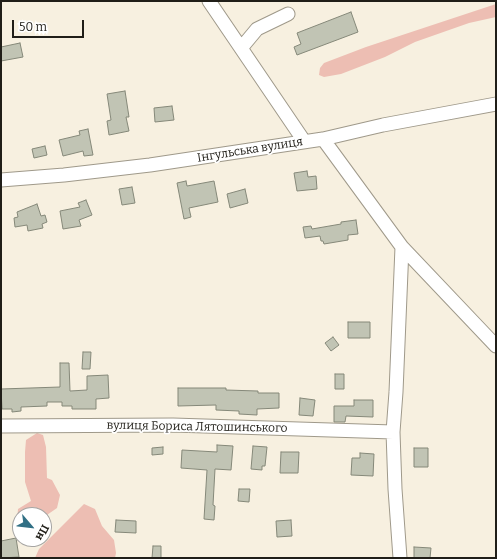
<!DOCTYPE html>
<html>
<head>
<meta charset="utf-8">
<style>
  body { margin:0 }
  #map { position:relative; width:497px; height:559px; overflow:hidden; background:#f7f0e0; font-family:Bitter,serif }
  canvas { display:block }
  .frame { position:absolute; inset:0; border:2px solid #201e18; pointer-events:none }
  .north { position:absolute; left:12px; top:507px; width:40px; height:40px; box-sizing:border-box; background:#fff; border:1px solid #a6a5a3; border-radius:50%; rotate:118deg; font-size:11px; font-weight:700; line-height:16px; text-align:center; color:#201e18 }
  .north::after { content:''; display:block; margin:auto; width:14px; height:18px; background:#317085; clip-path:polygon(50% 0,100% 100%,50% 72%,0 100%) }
  .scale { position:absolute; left:12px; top:20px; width:72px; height:18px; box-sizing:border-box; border:2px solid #201e18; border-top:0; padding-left:5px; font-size:12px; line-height:14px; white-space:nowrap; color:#201e18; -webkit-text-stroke:3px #fff; paint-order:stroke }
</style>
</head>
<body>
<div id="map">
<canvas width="497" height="559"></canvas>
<div class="frame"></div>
<div class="north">Пн</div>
<div class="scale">50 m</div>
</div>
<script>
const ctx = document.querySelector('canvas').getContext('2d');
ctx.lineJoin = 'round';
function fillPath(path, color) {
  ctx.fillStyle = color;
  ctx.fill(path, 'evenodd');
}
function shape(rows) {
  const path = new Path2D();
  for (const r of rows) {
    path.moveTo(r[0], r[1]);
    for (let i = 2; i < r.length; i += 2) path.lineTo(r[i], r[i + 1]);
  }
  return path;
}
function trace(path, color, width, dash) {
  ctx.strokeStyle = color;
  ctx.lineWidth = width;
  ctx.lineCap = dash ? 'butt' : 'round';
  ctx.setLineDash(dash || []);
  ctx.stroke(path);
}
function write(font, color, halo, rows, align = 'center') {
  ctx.font = font + ' Bitter,serif';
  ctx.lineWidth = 3.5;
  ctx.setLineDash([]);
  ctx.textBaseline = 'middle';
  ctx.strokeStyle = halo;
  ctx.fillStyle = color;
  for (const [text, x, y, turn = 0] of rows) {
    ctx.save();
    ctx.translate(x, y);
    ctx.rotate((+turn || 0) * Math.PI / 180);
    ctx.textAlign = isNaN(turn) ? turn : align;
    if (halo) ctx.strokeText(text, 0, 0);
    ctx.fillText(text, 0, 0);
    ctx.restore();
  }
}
fillPath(shape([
  [496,4,496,17,469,23,415,42,385,57,341,74,324,77,319,75,320,68,324,63,366,47],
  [37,433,43,435,46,447,47,478,52,480,60,495,57,508,44,517,44,515,20,515,20,523,17,521,18,509,31,501,25,482,25,452,26,440],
  [84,504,95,509,102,526,114,540,116,553,115,558,35,558,39,549]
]), '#edbeb3');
const building = shape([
  [351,12,358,32,297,55,294,47,301,44,297,33,351,12],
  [20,43,23,57,1,61,1,47,20,43],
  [125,91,129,117,126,117,129,131,109,135,107,121,111,120,107,94,125,91],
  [172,106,174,120,155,122,154,108,172,106],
  [88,129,93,155,84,156,83,151,63,156,59,140,80,135,79,131,88,129],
  [45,146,47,155,34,158,32,149,45,146],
  [307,171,308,177,316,176,317,189,297,191,294,173,307,171],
  [186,181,187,186,214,181,218,202,189,208,191,217,184,219,177,183,186,181],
  [132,187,135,203,122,205,119,189,132,187],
  [245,189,248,203,230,208,227,194,245,189],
  [86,200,92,215,79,220,81,226,63,229,60,211,80,207,78,203,86,200],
  [37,204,41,216,45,215,47,222,42,224,43,228,28,231,27,225,15,227,14,218,18,217,17,212,37,204],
  [356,220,358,234,348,235,348,240,324,244,323,241,321,241,320,236,305,238,303,227,311,226,312,229,341,224,341,222,356,220],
  [348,322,370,322,370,338,348,338,348,322],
  [333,337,339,345,331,351,325,343,333,337],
  [83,352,91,352,90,369,82,369,83,352],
  [60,363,69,363,70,391,87,390,87,376,108,375,109,398,96,399,96,409,72,409,72,406,62,406,62,402,47,402,47,406,21,407,21,411,12,412,12,409,2,409,1,389,60,387,60,363],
  [335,374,344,374,344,389,335,389,335,374],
  [178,388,226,388,226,390,258,391,258,393,279,393,279,408,257,409,257,415,239,414,239,411,216,410,216,405,178,406,178,388],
  [300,398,315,400,313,416,299,415,300,398],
  [354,400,373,400,373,417,346,416,345,422,334,422,334,406,354,406,354,400],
  [217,445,233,446,231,470,215,469,213,505,215,506,214,520,204,519,207,470,181,468,182,450,217,452,217,445],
  [253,446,267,447,265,466,262,466,262,470,251,469,253,446],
  [163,447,163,454,152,455,152,448,163,447],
  [414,448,428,448,428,467,414,467,414,448],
  [281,452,299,452,298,473,280,473,281,452],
  [360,453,374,454,373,476,351,475,352,458,360,458,360,453],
  [239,489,250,489,249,502,238,501,239,489],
  [116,520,136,521,136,533,115,532,116,520],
  [291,520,292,536,277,537,276,521,291,520],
  [16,538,19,557,1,558,1,541,16,538],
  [153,546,161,546,161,558,152,558,153,546],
  [414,547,431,548,430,558,414,558,414,547]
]);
fillPath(building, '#c1c4b4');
trace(building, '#858879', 1);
const minor = shape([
  [209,1,304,141],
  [242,47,257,29,288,14],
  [323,139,402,247,396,392,393,432,395,489,400,558],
  [1,180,64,175,150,165,323,139,383,125,496,104],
  [402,247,496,346],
  [1,426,173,425,393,432]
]);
trace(minor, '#9f998a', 15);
trace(minor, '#fff', 13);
write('12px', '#201e18', '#fff', [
  ["Інгульська вулиця",250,150,-9],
  ["вулиця Бориса Лятошинського",197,427,1]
]);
</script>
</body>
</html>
